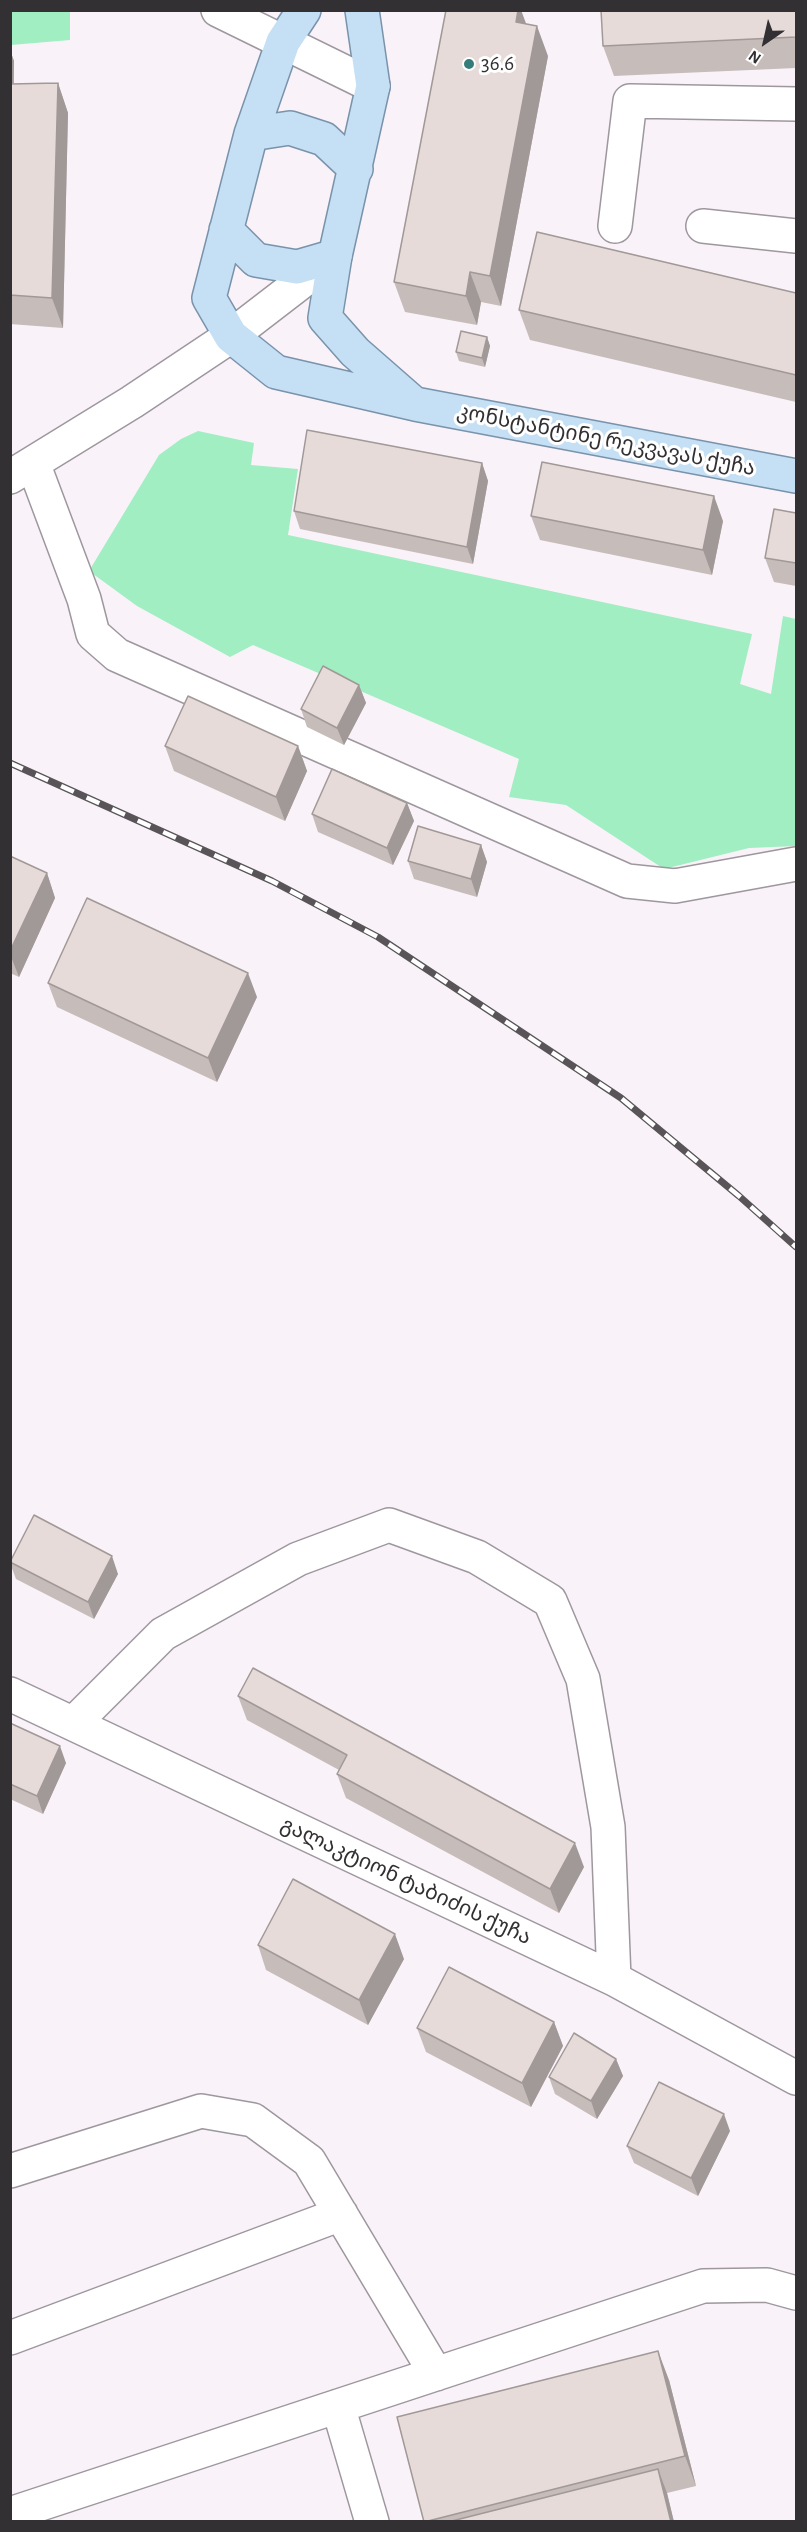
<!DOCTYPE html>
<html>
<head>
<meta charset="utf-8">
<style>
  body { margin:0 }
  #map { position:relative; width:807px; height:2532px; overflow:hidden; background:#f9f2f9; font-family:"Alegreya Sans",sans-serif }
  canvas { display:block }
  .frame { position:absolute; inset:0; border:12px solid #333033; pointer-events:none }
  .north { position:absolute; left:735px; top:12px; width:60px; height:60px; -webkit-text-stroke:4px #fff; paint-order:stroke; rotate:214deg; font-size:16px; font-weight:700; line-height:24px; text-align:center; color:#333033 }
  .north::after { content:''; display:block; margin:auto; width:21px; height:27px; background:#333033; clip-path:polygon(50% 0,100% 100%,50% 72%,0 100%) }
</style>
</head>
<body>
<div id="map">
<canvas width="807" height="2532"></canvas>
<div class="frame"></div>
<div class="north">N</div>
</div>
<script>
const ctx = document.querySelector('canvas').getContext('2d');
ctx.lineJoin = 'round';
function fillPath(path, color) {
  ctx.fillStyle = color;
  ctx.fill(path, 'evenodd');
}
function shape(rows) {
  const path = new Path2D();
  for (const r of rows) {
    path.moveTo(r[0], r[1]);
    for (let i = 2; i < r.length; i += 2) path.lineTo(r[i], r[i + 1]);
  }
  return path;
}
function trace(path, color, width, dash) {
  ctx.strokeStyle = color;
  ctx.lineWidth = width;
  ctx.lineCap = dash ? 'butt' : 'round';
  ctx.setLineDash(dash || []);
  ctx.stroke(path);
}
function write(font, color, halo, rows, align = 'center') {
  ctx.font = font + ' "Alegreya Sans","Noto Sans Georgian",sans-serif';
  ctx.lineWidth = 6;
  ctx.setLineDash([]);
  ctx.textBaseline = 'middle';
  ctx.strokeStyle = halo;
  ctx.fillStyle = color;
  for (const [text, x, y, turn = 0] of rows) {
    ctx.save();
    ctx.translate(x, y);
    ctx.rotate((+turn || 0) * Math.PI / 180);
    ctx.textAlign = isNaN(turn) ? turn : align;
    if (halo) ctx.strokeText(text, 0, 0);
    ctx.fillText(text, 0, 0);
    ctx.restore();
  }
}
fillPath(shape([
  [11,10,70,11,70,40,11,45],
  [198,431,254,443,251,465,298,469,288,535,752,634,740,684,771,694,783,616,796,619,796,846,749,848,664,869,566,805,509,797,519,759,253,645,230,657,137,606,89,571,159,455,181,439]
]), '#a0eec1');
const minor = shape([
  [218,10,373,86],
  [615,226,630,101,796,104],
  [703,226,796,236],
  [33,463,84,599,93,634,117,655,627,881,675,886,796,864],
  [10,477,132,402,231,336,335,256],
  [10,1694,614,1979,796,2078],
  [74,1723,163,1634,298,1559,389,1525,477,1557,550,1601,583,1679,608,1827,614,1979],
  [10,2171,201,2111,253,2120,309,2161,436,2374],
  [10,2338,341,2214],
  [338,2406,372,2522],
  [10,2514,703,2286,767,2285,796,2293]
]);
const major = shape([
  [304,10,283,42,251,134,209,298,231,336,276,372,415,404,796,476],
  [362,10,373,86,335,256,325,318,355,352,411,401],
  [251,134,290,128,324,139,356,169],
  [226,230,256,260,297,267,335,256]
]);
trace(minor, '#9e979e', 36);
trace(major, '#7993ab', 36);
trace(minor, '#fff', 33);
trace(major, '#c5dff4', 33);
const rail = shape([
  [10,763,272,881,378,937,621,1098,739,1196,796,1247]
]);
trace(rail, '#585458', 7);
trace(rail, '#fff', 4.5, [14]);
fillPath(shape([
  [796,10,796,68,614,76,603,46],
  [10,50,14,61,14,84,58,83,68,113,63,328,10,324],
  [548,56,501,306,481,302,477,325,405,312,394,282],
  [796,293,796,402,530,340,519,310],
  [487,337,490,346,485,367,459,361,456,352],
  [482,463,488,481,473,564,300,529,294,511],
  [796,513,796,586,774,582,765,558],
  [531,516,723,521,712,575,540,540],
  [359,685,366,703,344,745,307,727,301,709],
  [165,746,298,746,307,771,285,821,174,771],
  [407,803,414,821,393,865,318,832,312,814],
  [481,845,487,862,477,897,414,879,408,861],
  [10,856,47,873,55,898,19,977,10,973],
  [48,983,257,997,217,1082,57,1007],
  [10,1560,118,1574,94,1619,16,1579,10,1563],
  [238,1696,584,1867,559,1913,346,1798,337,1774,339,1770,247,1720],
  [10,1723,66,1763,43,1814,10,1799],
  [258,1945,404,1959,368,2025,266,1970],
  [554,2022,563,2046,531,2107,426,2052,417,2028],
  [616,2059,623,2076,597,2119,555,2094,549,2077],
  [730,2131,698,2196,634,2163,627,2146],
  [669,2380,696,2486,667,2493,674,2522,424,2522]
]), '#c6bcba');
fillPath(shape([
  [518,10,521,10,530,34,516,22],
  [537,26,548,56,501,306,490,276],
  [10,50,14,61,13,114,10,108],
  [58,83,68,113,63,328,52,298],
  [470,272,481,302,477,325,466,296],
  [487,337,490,346,485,367,482,358],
  [482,463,488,481,473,564,467,547],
  [714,496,723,521,712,575,703,550],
  [359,685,366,703,344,745,337,728],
  [298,746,307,771,285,821,276,797],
  [407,803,414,821,393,865,387,848],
  [481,845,487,862,477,897,471,879],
  [47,873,55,898,19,977,10,954,10,951],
  [248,973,257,997,217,1082,208,1058],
  [112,1556,118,1574,94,1619,88,1602],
  [60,1746,66,1763,43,1814,37,1796],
  [575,1843,584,1867,559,1913,550,1889],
  [395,1934,404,1959,368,2025,359,2000],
  [554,2022,563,2046,531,2107,522,2083],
  [616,2059,623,2076,597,2119,591,2101],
  [724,2114,730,2131,698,2196,691,2178],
  [658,2351,669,2380,696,2486,685,2456],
  [658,2469,667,2493,674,2522,671,2522]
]), '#a19997');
const building = shape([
  [446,10,518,10,516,22,537,26,490,276,470,272,466,296,394,282,446,10],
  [601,10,796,10,796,37,603,46,601,10],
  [58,83,52,298,10,295,10,84,58,83],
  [537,232,796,293,796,375,519,310,537,232],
  [461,331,487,337,482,358,456,352,461,331],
  [307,430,482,463,467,547,294,511,307,430],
  [542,462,714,496,703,550,531,516,542,462],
  [774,509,796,513,796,563,765,558,774,509],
  [323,666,359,685,337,728,301,709,323,666],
  [188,696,298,746,276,797,165,746,188,696],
  [332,769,407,803,387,848,312,814,332,769],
  [418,826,481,845,471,879,408,861,418,826],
  [10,856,47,873,10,951,10,856],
  [87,898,248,973,208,1058,48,983,87,898],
  [34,1515,112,1556,88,1602,10,1562,34,1515],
  [253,1668,575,1843,550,1889,337,1774,347,1755,238,1696,253,1668],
  [10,1723,60,1746,37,1796,10,1784,10,1723],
  [293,1879,395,1934,359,2000,258,1945,293,1879],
  [449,1967,554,2022,522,2083,417,2028,449,1967],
  [574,2033,616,2059,591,2101,549,2077,574,2033],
  [659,2082,724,2114,691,2178,627,2146,659,2082],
  [658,2351,685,2456,424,2522,397,2417,658,2351],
  [658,2469,671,2522,448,2522,658,2469]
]);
fillPath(building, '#e6dbd8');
trace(building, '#a19997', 1.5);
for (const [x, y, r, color] of [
  [469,64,6,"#357d7a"]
]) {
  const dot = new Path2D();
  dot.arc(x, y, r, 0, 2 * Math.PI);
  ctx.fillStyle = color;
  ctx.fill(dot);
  trace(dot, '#fff', 2);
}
write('21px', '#333033', '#fff', [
  ["36.6",481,64]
], 'left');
write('21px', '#333033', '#fff', [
  ["კონსტანტინე რეკვავას ქუჩა",606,440,11],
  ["გალაკტიონ ტაბიძის ქუჩა",406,1881,25]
]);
</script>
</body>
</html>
